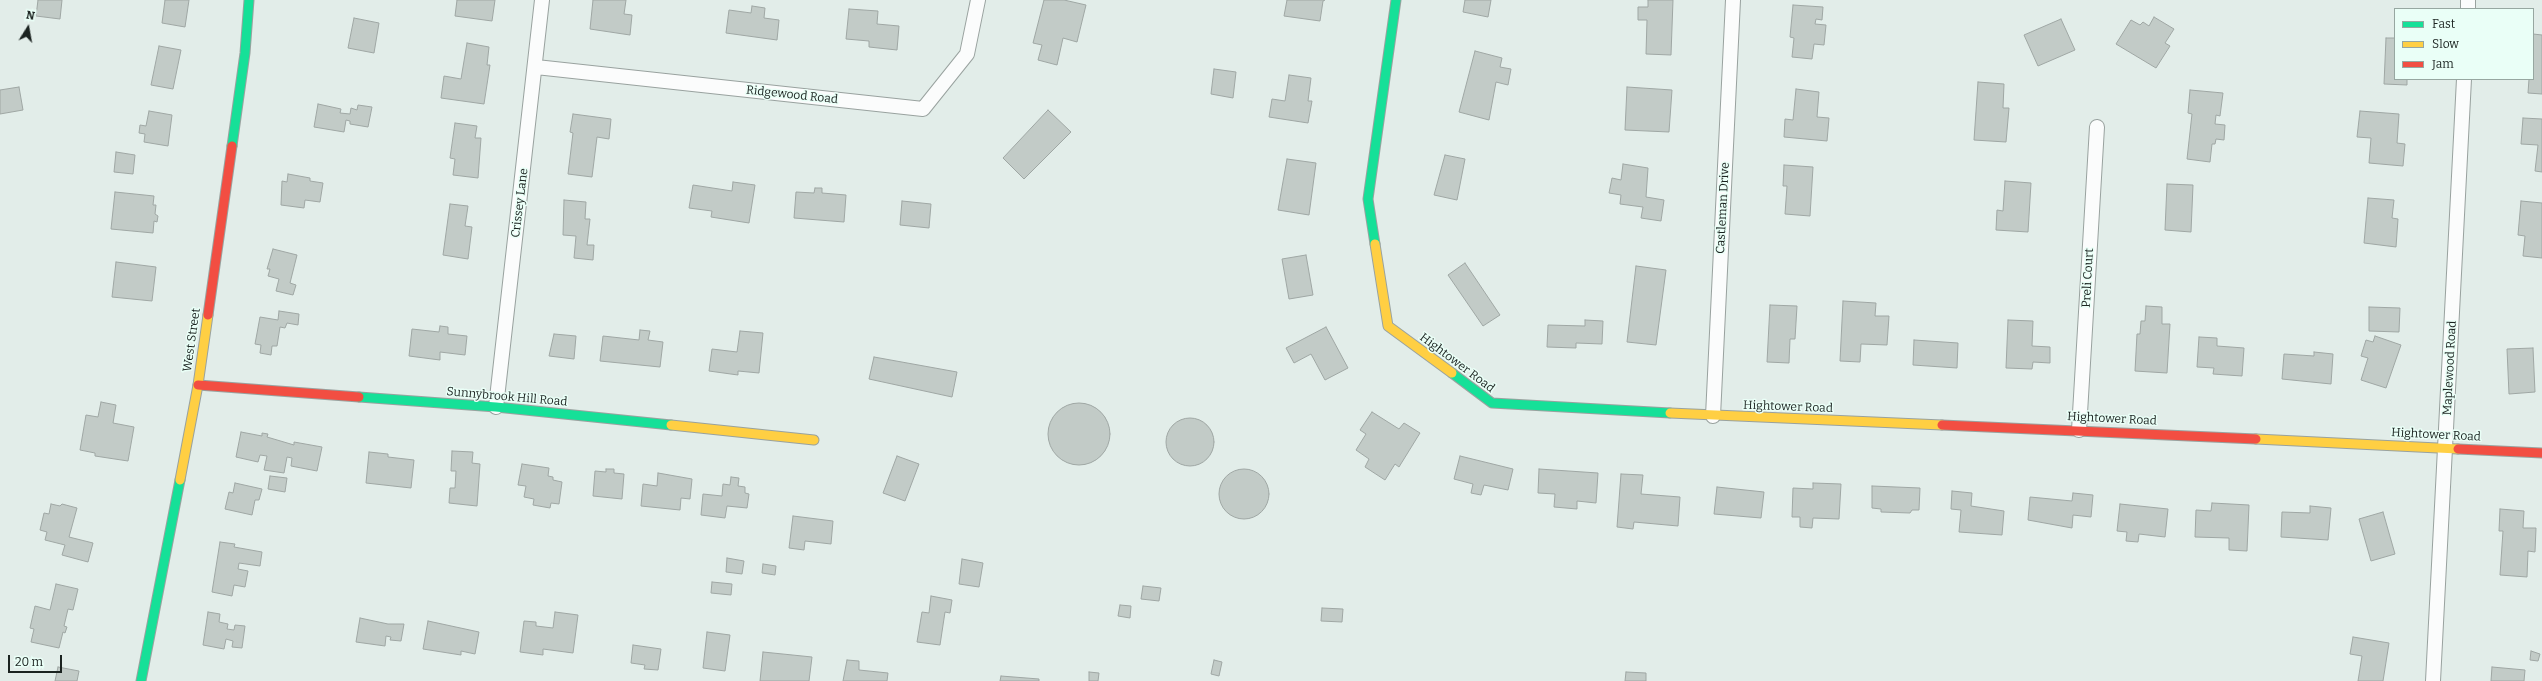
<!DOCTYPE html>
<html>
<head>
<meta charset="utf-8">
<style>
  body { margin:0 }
  #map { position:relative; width:2542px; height:681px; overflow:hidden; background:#e2ede9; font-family:Bitter,serif }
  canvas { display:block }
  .legend { position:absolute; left:2394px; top:8px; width:140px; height:72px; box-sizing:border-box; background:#eafff7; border:1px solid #97a7a1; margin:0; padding:5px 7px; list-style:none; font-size:12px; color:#1b2320 }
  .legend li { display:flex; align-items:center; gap:8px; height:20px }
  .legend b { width:20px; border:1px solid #97a7a1 }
  .north { position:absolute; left:8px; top:8px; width:40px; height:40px; -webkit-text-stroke:3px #eafff7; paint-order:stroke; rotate:11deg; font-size:11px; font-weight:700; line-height:16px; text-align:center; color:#1b2320 }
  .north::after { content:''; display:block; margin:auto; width:14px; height:18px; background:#1b2320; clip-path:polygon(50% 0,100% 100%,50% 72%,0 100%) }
  .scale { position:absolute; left:8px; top:655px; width:54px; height:18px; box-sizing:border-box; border:2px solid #1b2320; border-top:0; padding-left:5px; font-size:12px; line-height:14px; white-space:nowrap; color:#1b2320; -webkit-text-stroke:3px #eafff7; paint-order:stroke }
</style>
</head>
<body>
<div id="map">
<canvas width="2542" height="681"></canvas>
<ul class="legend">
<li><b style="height:5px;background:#16e098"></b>Fast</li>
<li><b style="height:5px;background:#ffcf43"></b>Slow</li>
<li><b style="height:5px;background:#f24e42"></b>Jam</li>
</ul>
<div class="north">N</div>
<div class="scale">20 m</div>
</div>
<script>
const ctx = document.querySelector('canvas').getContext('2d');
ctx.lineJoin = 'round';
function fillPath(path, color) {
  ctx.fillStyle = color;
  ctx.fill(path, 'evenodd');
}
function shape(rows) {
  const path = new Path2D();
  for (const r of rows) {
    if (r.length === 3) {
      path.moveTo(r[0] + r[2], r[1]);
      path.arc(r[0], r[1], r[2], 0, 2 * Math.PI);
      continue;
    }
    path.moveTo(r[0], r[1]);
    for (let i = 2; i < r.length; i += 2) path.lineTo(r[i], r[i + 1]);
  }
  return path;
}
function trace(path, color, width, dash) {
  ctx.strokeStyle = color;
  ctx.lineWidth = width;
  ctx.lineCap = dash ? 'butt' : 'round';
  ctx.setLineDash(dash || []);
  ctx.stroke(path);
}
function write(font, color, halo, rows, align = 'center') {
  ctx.font = font + ' Bitter,serif';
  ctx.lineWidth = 3;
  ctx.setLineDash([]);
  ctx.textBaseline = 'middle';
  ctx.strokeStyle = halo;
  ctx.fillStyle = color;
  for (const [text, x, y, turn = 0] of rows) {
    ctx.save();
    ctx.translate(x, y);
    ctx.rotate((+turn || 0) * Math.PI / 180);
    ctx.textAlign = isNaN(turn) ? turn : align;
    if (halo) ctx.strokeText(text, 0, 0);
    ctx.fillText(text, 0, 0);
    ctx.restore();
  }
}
const building = shape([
  [38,0,62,0,60,19,36,16,38,0],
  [165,0,189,0,185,27,162,23,165,0],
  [457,0,495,0,492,21,455,16,457,0],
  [593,0,626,0,624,14,632,15,630,35,590,29,593,0],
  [1044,0,1064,0,1086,5,1077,42,1063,38,1057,65,1038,60,1042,45,1033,43,1044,0],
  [1287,0,1325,0,1323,1,1320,21,1284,16,1287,0],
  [1465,0,1491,0,1488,17,1463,12,1465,0],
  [1648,0,1673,0,1671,55,1646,54,1647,20,1638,20,1638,7,1648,7,1648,0],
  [1793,5,1823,7,1822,20,1816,19,1815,24,1826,25,1824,45,1814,44,1812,59,1792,57,1794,38,1790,37,1793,5],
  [752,6,765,8,764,18,779,20,777,40,726,33,729,10,751,13,752,6],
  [849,9,878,11,877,24,899,26,897,50,869,47,869,41,846,39,849,9],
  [2154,17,2174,29,2165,43,2170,46,2156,68,2116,44,2131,20,2140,25,2143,22,2149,26,2154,17],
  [354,18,379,23,374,53,348,48,354,18],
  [2061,19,2075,50,2038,66,2024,35,2061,19],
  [2533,34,2542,35,2542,94,2528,93,2529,79,2533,79,2533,34],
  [2386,38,2395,38,2395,79,2407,79,2407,85,2384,84,2386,38],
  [467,43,489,47,487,65,490,65,484,104,441,98,444,76,461,79,467,43],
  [159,46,181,50,173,89,151,85,159,46],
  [1475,51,1502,58,1500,67,1511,69,1508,85,1496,82,1489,120,1459,112,1475,51],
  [1214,69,1236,72,1233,98,1211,94,1214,69],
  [1289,75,1311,78,1308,101,1312,101,1308,123,1269,117,1272,99,1285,101,1289,75],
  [1978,82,2004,84,2003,108,2009,108,2006,142,1974,140,1978,82],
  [19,87,23,110,0,114,0,90,19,87],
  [1627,87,1672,90,1669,132,1625,130,1627,87],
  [1796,89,1819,92,1817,117,1829,118,1827,141,1784,137,1785,119,1793,120,1796,89],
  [2190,90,2223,93,2220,116,2216,115,2215,124,2225,125,2224,140,2216,139,2215,144,2212,144,2210,162,2187,159,2192,114,2188,113,2190,90],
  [318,104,341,109,340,113,350,114,351,108,357,110,358,105,372,107,368,127,350,124,350,121,346,120,344,132,314,127,318,104],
  [1048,110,1071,132,1024,179,1003,158,1048,110],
  [149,111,172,115,168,146,144,142,145,134,139,133,140,125,146,126,149,111],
  [2360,111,2399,114,2397,143,2405,144,2403,166,2369,163,2371,138,2357,137,2360,111],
  [573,114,611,119,609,139,597,137,592,177,568,174,573,133,570,132,573,114],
  [2523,118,2542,119,2542,172,2535,171,2538,145,2521,144,2523,118],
  [455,123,477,126,475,138,481,138,478,178,453,175,455,159,450,158,455,123],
  [116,152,135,155,133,174,114,172,116,152],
  [1445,155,1465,159,1457,200,1434,195,1445,155],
  [1287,159,1316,163,1309,215,1278,210,1287,159],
  [1623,164,1648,168,1646,197,1664,200,1661,221,1641,218,1643,207,1620,204,1621,195,1609,193,1612,178,1621,180,1623,164],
  [1784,165,1813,167,1810,216,1785,214,1787,186,1783,186,1784,165],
  [288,174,310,178,310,181,323,183,320,202,305,200,304,208,281,205,282,181,287,182,288,174],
  [2005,181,2031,183,2028,232,1996,230,1997,210,2003,211,2005,181],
  [733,182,755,185,749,223,711,217,712,211,689,208,693,185,732,191,733,182],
  [2167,184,2193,185,2191,232,2165,230,2167,184],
  [815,188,822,188,822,193,846,195,844,222,794,218,796,192,814,193,815,188],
  [115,192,154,196,153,205,156,205,155,214,158,216,157,222,154,221,153,233,111,229,115,192],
  [2368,198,2394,200,2392,218,2398,219,2396,247,2364,243,2368,198],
  [564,200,586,202,585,219,590,219,587,245,594,245,593,260,574,258,576,236,563,235,564,200],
  [902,201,931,204,929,228,900,225,902,201],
  [2521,201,2542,203,2542,258,2523,256,2525,236,2518,235,2521,201],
  [450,204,468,206,465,226,472,227,468,259,443,255,450,204],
  [273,249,297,255,290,283,296,285,293,295,276,291,279,279,268,276,270,269,267,269,273,249],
  [1306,255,1313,295,1289,299,1282,259,1306,255],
  [116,262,156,267,152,301,112,297,116,262],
  [1465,263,1500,315,1483,326,1448,275,1465,263],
  [1636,266,1666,270,1656,345,1627,342,1636,266],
  [1843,301,1876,303,1875,316,1889,316,1887,345,1861,344,1860,362,1840,361,1843,301],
  [1770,305,1797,306,1795,339,1790,339,1789,363,1767,362,1770,305],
  [2146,306,2162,307,2162,324,2170,324,2167,373,2135,371,2137,334,2140,334,2141,321,2145,321,2146,306],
  [2369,307,2400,308,2399,332,2369,331,2369,307],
  [279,311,299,314,298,325,287,323,285,328,280,327,277,346,272,346,271,355,260,353,261,345,255,344,260,317,278,320,279,311],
  [1585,320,1603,321,1602,344,1576,343,1576,348,1547,347,1548,325,1585,326,1585,320],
  [2008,320,2033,321,2032,346,2050,347,2050,363,2033,362,2032,369,2006,368,2008,320],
  [440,326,448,327,448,334,467,336,465,355,440,352,440,360,409,356,412,329,439,332,440,326],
  [1326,327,1348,368,1325,380,1311,354,1294,363,1286,348,1326,327],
  [640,330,650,331,648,340,663,342,660,367,600,361,603,336,639,340,640,330],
  [740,331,763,333,759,373,738,371,738,375,709,371,712,349,737,352,740,331],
  [554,334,576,336,574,359,549,356,554,334],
  [2375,336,2401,345,2386,388,2361,380,2368,358,2361,356,2366,340,2373,342,2375,336],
  [2199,337,2217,338,2217,346,2244,348,2242,376,2213,374,2214,368,2197,367,2199,337],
  [1914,340,1958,343,1957,368,1913,365,1914,340],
  [2533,348,2535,392,2509,394,2507,349,2533,348],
  [2314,352,2333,354,2331,384,2282,379,2284,354,2314,356,2314,352],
  [874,357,957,372,952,397,869,379,874,357],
  [101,402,116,405,113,423,134,427,128,461,95,456,95,453,80,450,86,415,98,417,101,402],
  [1079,434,31],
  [1372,412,1399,429,1404,423,1420,433,1399,467,1395,464,1385,480,1365,467,1369,459,1356,450,1366,434,1360,430,1372,412],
  [1190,442,24],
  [241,432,262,436,262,433,268,434,267,437,294,445,294,442,322,447,317,471,291,466,292,458,287,457,284,473,264,470,267,456,260,455,258,462,236,457,241,432],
  [452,451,473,452,472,463,480,464,477,506,449,503,450,488,455,488,456,471,451,471,452,451],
  [369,452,388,454,388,457,414,460,411,488,366,483,369,452],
  [897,456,919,464,905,501,883,493,897,456],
  [1460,456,1513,469,1508,490,1484,485,1481,495,1471,493,1473,484,1454,479,1460,456],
  [522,464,549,468,548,476,553,477,553,480,562,482,559,504,551,503,550,508,533,505,534,499,524,497,526,486,518,485,522,464],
  [1244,494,25],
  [606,469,614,469,614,473,624,474,622,499,593,496,595,471,606,472,606,469],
  [1539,469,1598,473,1596,503,1577,501,1577,509,1554,507,1555,494,1538,493,1539,469],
  [658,473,692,479,690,499,681,498,680,510,641,506,643,484,657,486,658,473],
  [1621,474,1643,475,1641,494,1680,497,1678,526,1634,522,1633,529,1617,527,1621,474],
  [270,476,287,478,285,492,268,489,270,476],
  [731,477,739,478,738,486,745,487,745,493,749,494,747,508,727,506,725,518,701,515,703,494,722,496,723,484,730,485,731,477],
  [235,483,262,489,259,500,255,500,252,515,225,509,229,492,233,493,235,483],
  [1813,483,1841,484,1839,519,1813,518,1812,528,1800,527,1800,517,1792,517,1793,488,1813,489,1813,483],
  [1872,486,1920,488,1919,510,1912,510,1910,513,1881,512,1881,509,1872,508,1872,486],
  [1717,487,1764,492,1761,518,1714,514,1717,487],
  [1952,491,1972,493,1971,506,2004,511,2002,535,1959,532,1961,510,1951,509,1952,491],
  [2073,493,2093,495,2091,517,2073,515,2072,528,2028,520,2030,497,2072,501,2073,493],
  [2212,503,2249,505,2247,551,2229,550,2229,538,2195,537,2196,510,2211,511,2212,503],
  [51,504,60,506,62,504,77,508,69,537,93,543,88,562,62,555,65,545,45,540,47,532,40,530,44,513,49,514,51,504],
  [2120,504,2168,509,2165,537,2139,534,2138,542,2126,541,2127,532,2117,531,2120,504],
  [2310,506,2331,508,2328,540,2281,537,2282,512,2310,513,2310,506],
  [2500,509,2524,511,2523,528,2536,528,2535,552,2528,551,2527,577,2500,575,2503,531,2499,531,2500,509],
  [2383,512,2395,554,2371,561,2359,519,2383,512],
  [793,516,833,521,831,544,805,541,804,550,789,548,793,516],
  [220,542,235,544,234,547,262,552,260,566,239,563,238,569,248,571,245,587,234,585,232,596,212,592,220,542],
  [727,558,744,561,742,574,726,572,727,558],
  [962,559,983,563,979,587,959,584,962,559],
  [763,564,776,566,775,575,762,573,763,564],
  [712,582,732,584,731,595,711,593,712,582],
  [56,584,78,589,73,610,68,609,64,626,67,627,65,633,63,632,59,648,31,642,34,629,30,628,35,606,50,610,56,584],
  [1143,586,1161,588,1159,601,1141,599,1143,586],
  [931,596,952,600,950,613,945,612,940,645,917,642,922,612,929,613,931,596],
  [1120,605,1131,606,1130,618,1118,616,1120,605],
  [1322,608,1343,609,1342,622,1321,621,1322,608],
  [208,612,220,614,219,622,228,624,227,629,234,630,235,625,245,626,242,648,232,647,233,641,226,639,224,649,203,645,208,612],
  [555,612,578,615,573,653,543,649,543,655,520,652,524,621,536,622,536,626,553,628,555,612],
  [360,618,388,624,404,624,401,641,390,640,391,637,386,636,385,646,356,642,360,618],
  [428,621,479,632,475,654,461,651,461,655,423,649,428,621],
  [707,632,730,635,725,671,703,668,707,632],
  [2353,637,2389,643,2383,681,2358,681,2362,656,2350,654,2353,637],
  [633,645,661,649,658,670,644,669,645,665,631,663,633,645],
  [2531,651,2540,654,2538,661,2530,660,2531,651],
  [763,652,812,657,809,681,760,681,763,652],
  [847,660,859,661,859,670,888,673,887,681,843,681,847,660],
  [1214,660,1222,662,1219,676,1211,674,1214,660],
  [58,667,79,671,77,681,55,681,58,667],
  [2492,667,2525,670,2524,681,2491,681,2492,667],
  [1089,672,1099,673,1098,681,1089,681,1089,672],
  [1626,672,1646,673,1646,681,1625,681,1626,672],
  [1001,676,1039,679,1039,681,1000,681,1001,676]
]);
fillPath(building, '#c2cbc7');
trace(building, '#9fa7a4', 1);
const street = shape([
  [2468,9,2468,0],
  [536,67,923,109,967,54,978,0],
  [496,407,542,0],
  [1713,416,1733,0],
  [2079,430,2097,127],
  [2433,681,2464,79]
]);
const fast = shape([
  [232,146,245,53,249,0],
  [1375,244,1368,199,1396,0],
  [1452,373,1492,403,1670,413],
  [359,397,496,407,671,425],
  [141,681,180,480]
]);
const slow = shape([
  [1375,244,1388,326,1452,373],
  [1670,413,1942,425],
  [671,425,814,440],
  [2256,439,2458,449],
  [180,480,198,385,208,315]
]);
const jam = shape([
  [208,315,232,146],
  [198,385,359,397],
  [1942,425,2256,439],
  [2458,449,2542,453]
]);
trace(street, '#99a29f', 16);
trace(fast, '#99a29f', 11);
trace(slow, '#99a29f', 11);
trace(jam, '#99a29f', 11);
trace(street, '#fbfcfc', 14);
trace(fast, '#16e098', 9);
trace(slow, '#ffcf43', 9);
trace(jam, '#f24e42', 9);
write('12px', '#1b2320', '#eafff7', [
  ["Ridgewood Road",792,95,6],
  ["Crissey Lane",520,203,-83],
  ["Castleman Drive",1723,208,-87],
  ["Preli Court",2088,278,-87],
  ["West Street",192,340,-82],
  ["Hightower Road",1457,363,37],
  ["Maplewood Road",2450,368,-87],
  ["Sunnybrook Hill Road",507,397,5],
  ["Hightower Road",1788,407,2],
  ["Hightower Road",2112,419,3],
  ["Hightower Road",2436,435,3]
]);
</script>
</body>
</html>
